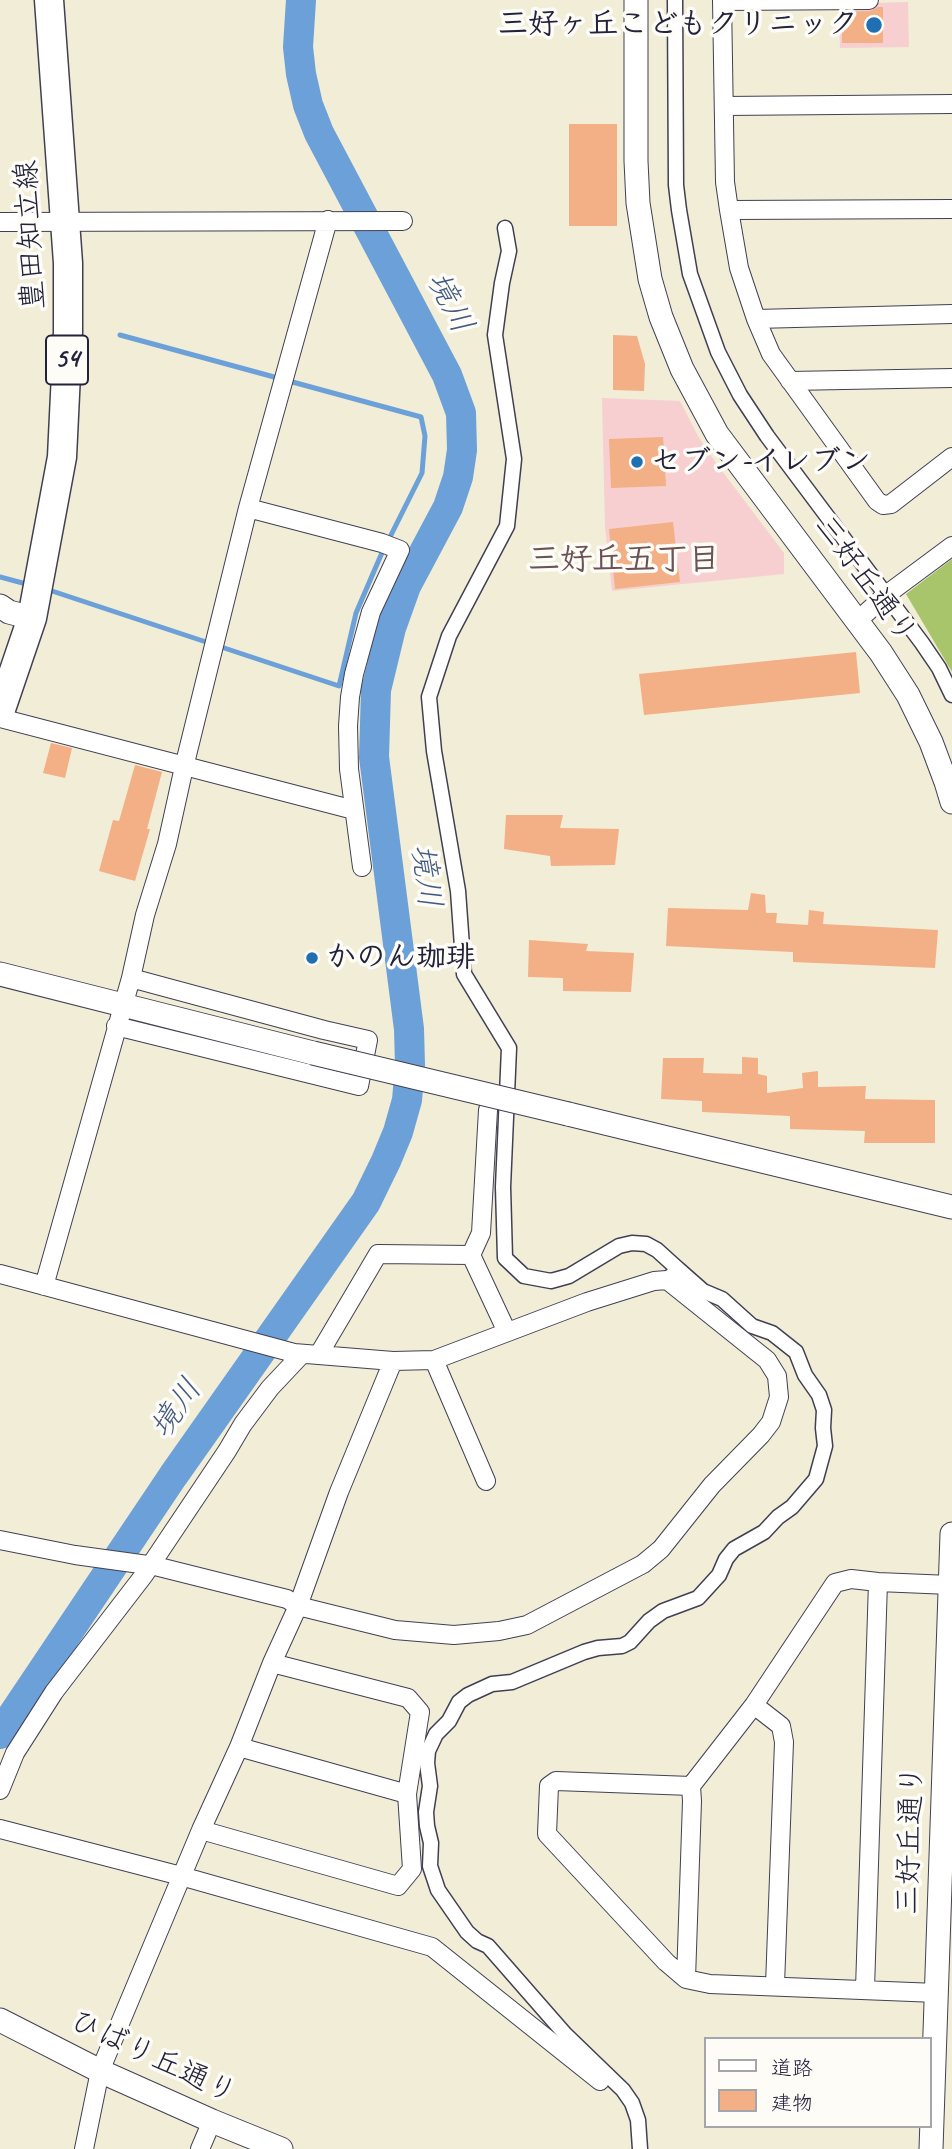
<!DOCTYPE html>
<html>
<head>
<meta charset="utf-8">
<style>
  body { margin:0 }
  #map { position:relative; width:952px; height:2149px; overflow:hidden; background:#f1edd7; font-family:Caveat,"Klee One",sans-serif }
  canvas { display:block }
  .legend { position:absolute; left:704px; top:2037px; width:228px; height:91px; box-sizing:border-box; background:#fdfcf7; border:2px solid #a5a5ac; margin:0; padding:9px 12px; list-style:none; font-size:21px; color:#22223b }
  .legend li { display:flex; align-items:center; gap:14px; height:35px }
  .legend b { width:35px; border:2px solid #a5a5ac }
</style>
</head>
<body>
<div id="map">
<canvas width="952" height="2149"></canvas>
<ul class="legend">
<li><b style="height:9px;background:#fff"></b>道路</li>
<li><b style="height:19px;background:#f3af85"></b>建物</li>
</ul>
</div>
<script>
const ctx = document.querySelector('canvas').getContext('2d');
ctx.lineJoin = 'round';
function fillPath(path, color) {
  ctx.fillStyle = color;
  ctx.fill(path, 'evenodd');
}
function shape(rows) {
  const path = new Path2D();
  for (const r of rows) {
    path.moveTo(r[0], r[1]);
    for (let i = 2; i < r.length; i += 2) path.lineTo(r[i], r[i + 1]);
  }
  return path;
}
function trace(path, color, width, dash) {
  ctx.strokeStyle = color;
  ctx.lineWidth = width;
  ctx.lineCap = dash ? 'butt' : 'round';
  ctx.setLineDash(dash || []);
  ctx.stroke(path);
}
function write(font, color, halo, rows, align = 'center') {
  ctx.font = font + ' Caveat,"Klee One",sans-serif';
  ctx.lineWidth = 7;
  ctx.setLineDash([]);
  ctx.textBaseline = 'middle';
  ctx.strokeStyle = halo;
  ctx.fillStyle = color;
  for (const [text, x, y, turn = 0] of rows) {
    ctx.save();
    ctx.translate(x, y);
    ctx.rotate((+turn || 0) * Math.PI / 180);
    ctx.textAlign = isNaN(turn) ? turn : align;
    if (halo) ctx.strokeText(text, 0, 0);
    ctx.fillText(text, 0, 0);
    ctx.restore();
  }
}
fillPath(shape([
  [908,2,909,47,840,48,839,4],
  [602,398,680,401,698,436,716,463,784,553,784,574,612,591,605,527]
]), '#f7cfd0');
fillPath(shape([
  [952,559,952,672,906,594]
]), '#a9c56b');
trace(shape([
  [0,577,30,585],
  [46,589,339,686,356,613,381,555,422,473,425,436,421,417,120,335]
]), '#6ca0d8', 5);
trace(shape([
  [0,1734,173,1476,366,1202,386,1161,398,1132,407,1100,410,1065,409,1029,374,757,376,690,391,628,406,586,448,507,458,477,462,450,461,413,447,375,319,133,308,105,301,74,298,47,301,0]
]), '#6ca0d8', 30);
fillPath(shape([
  [878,7,883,7,883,43,842,43,842,12,870,11],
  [569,124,617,124,617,226,569,226],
  [613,335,637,336,645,364,644,391,613,390],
  [663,437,666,486,611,488,609,439],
  [673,522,680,582,615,589,609,529],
  [856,652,860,693,644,715,639,674],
  [51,743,72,748,65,778,43,773],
  [135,765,162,772,147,829,150,829,135,881,99,871,113,820,119,821],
  [506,815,563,815,560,828,619,829,615,865,551,866,550,856,504,849],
  [751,893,765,895,766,913,777,913,776,923,808,925,809,910,824,912,823,924,938,930,935,968,793,962,793,952,666,946,668,908,748,910],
  [529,940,588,944,586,951,634,953,631,992,563,991,563,978,528,977],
  [742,1057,758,1058,758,1074,767,1076,767,1093,803,1088,802,1073,818,1071,818,1087,866,1086,865,1099,935,1100,935,1143,864,1143,865,1131,790,1129,790,1116,702,1112,702,1101,661,1099,663,1058,704,1058,703,1073,742,1074]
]), '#f3af85');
const pedestrian = shape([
  [675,0,676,185,679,210,690,274,718,352,740,395,767,436,922,643,939,668,952,695],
  [505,228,509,251,502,283,495,335,514,459,507,526,449,636,429,697,434,751,458,891,464,974,509,1048,503,1187,505,1258,524,1276,551,1281,569,1276,619,1246,632,1243,646,1244,657,1250,678,1269,667,1280],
  [640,2149,638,2120,632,2103,623,2090,565,2034,488,1946,477,1941,467,1932,438,1890,430,1866,431,1843,427,1826,426,1812,430,1786,427,1763,428,1751,436,1734,449,1721,459,1702,468,1695,492,1684,512,1682,584,1652,598,1648,622,1646,630,1642,649,1621,663,1611,698,1598,719,1575,726,1559,734,1549,764,1532,778,1517,792,1507,816,1479,825,1446,823,1428,824,1410,819,1395,805,1375,796,1352,772,1333,752,1326,722,1299,703,1291,678,1269]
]);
const minor = shape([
  [722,0,725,182,729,210,739,268,756,319,771,354,877,501,883,505,891,504,952,457],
  [722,1,869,0],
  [724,106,952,104],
  [729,210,952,209],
  [0,222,403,221],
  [756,319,952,314],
  [790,381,952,378],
  [248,508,382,543,400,550,371,612,354,674,350,697,348,726,349,769,362,867],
  [856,622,886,595,952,546],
  [0,718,354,810],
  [116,1026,359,1086,368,1040,324,1030,131,978],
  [488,1110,481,1233,471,1255,507,1332],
  [0,1274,294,1353,393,1361,434,1360,587,1302,654,1281,667,1280,767,1360,777,1376,779,1397,771,1422,761,1435,712,1485,661,1549,643,1564,527,1625,499,1631,454,1635,395,1630,298,1606,287,1599,155,1566,75,1555,0,1540],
  [44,1286,131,978,145,915,167,844,184,767,248,508,328,220],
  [319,1354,378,1254,471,1255],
  [434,1360,486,1481],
  [754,1705,781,1726,784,1742,775,1985],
  [239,1747,407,1794],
  [0,1790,15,1753,54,1692,144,1575,227,1451,243,1424,270,1388,302,1354],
  [0,1829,181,1876,432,1947,600,2081],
  [201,1830,398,1886,412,1869,407,1794,420,1712,408,1698,272,1663],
  [686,1979,692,1801,691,1786],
  [865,1989,878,1582],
  [937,1993,710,1984,686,1979,666,1962,547,1834,549,1786,556,1781,691,1786,754,1705,835,1583,851,1579,878,1582,950,1585],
  [84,2149,100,2071,201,1830,239,1747,272,1663,298,1606,339,1492,393,1361],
  [200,2149,212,2121]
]);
const tertiary = shape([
  [636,0,636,161,638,203,650,279,661,317,682,369,717,434,881,653,908,695,931,742,946,782,952,802],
  [0,606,9,612,32,618],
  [0,974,313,1053],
  [568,1114,952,1207],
  [0,2020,100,2071,212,2121,281,2149],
  [931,2149,952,1534]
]);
const primary = shape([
  [0,712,32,618,62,457,68,332,68,263,49,0]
]);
trace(pedestrian, '#414052', 17);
trace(minor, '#414052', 20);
trace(tertiary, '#414052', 25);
trace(primary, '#414052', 31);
trace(pedestrian, '#fff', 14);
trace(minor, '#fff', 18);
trace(tertiary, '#fff', 23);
trace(primary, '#fff', 28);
const tertiaryBridge = shape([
  [313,1053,568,1114]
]);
trace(tertiaryBridge, '#414052', 25, []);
trace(tertiaryBridge, '#fff', 23);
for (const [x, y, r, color] of [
  [874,25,9,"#1f6fb2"],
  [637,462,7,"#1f6fb2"],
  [312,958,7,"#1f6fb2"]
]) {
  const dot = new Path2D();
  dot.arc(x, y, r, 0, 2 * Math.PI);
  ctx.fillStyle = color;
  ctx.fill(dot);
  trace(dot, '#fdfcf7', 2.5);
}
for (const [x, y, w] of [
  [67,360,42]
]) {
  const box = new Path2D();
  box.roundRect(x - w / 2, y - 24.5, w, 49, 5);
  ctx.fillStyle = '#fdfcf7';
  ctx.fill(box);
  trace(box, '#22223b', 2);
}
write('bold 28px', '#22223b', null, [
  ["54",67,360]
]);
write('bold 30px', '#22223b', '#fdfcf7', [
  ["三好ヶ丘こどもクリニック",858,25,"right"],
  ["セブン-イレブン",651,462],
  ["かのん珈琲",326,958]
], 'left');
write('30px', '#22223b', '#fdfcf7', [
  ["豊田知立線",31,235,-93],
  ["三好丘通り",865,580,54],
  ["三好丘通り",911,1840,-88],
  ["ひばり丘通り",153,2058,25]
]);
write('italic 32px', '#435b82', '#fdfcf7', [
  ["境川",449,303,63],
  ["境川",425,876,83],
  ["境川",177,1409,-55]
]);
write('bold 32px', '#6b5355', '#fdfcf7', [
  ["三好丘五丁目",624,561]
]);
</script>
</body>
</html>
